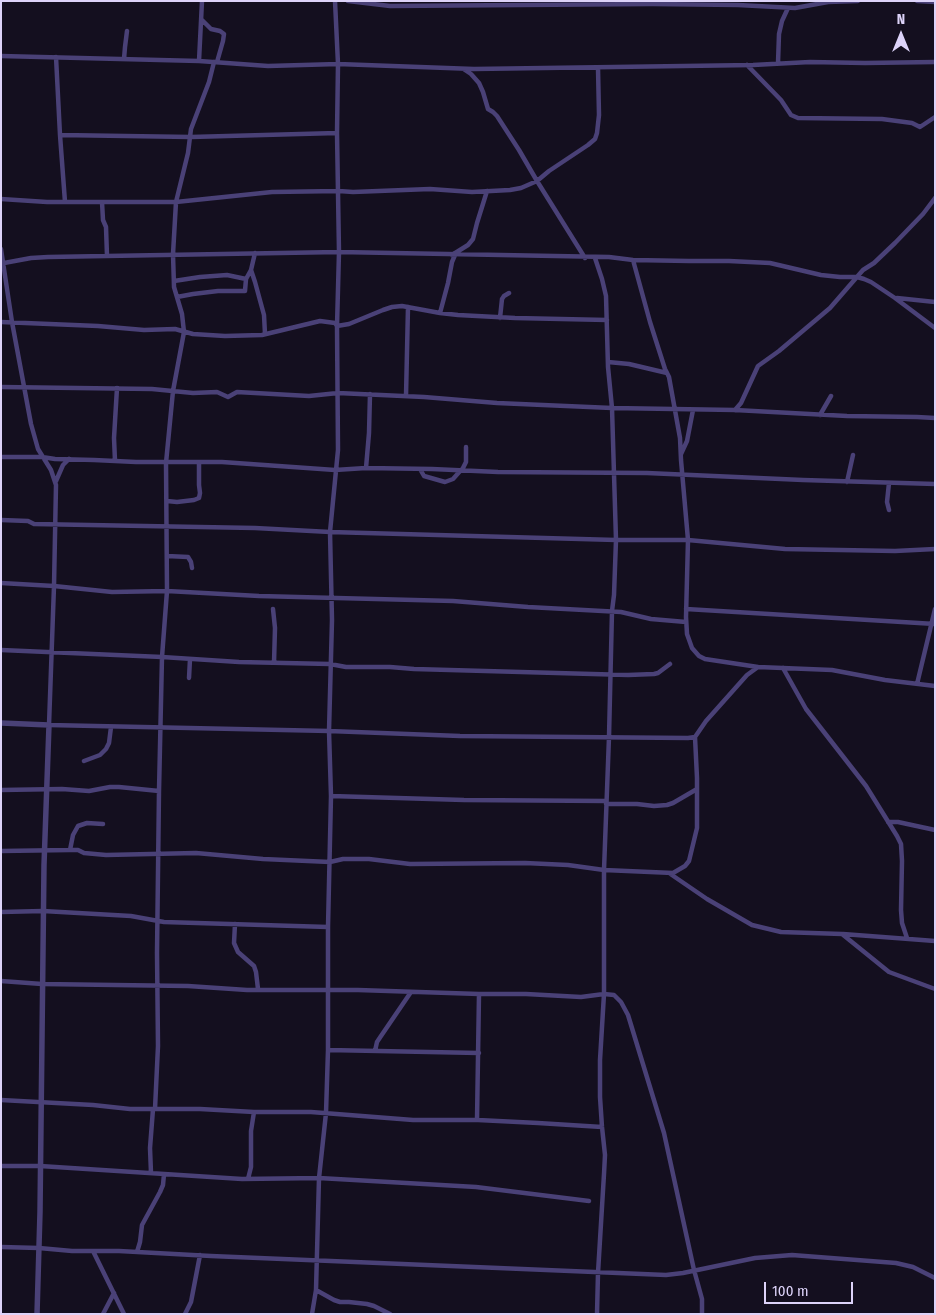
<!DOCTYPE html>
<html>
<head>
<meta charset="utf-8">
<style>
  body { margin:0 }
  #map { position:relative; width:936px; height:1315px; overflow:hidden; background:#140f1f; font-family:"Fira Sans Condensed",sans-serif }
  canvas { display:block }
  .frame { position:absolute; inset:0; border:2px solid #ddd3f9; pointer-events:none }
  .north { position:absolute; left:876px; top:10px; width:50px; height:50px; -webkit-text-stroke:4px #140f1f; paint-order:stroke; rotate:0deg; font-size:14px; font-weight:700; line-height:20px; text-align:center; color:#ddd3f9 }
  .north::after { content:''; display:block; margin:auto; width:18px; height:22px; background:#ddd3f9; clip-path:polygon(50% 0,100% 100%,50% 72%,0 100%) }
  .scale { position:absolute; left:764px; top:1282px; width:89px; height:22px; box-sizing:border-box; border:2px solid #ddd3f9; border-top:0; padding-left:6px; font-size:15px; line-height:18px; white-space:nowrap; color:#ddd3f9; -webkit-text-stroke:4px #140f1f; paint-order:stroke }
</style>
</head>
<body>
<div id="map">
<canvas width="936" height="1315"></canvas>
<div class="frame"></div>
<div class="north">N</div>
<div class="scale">100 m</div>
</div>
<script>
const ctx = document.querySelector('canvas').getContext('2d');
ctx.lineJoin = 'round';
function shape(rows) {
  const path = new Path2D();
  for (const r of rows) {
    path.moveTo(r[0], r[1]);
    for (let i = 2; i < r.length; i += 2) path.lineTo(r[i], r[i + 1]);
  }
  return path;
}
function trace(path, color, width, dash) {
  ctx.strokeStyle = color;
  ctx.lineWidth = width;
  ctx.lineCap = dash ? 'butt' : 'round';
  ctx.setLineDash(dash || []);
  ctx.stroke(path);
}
trace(shape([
  [348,1,390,6,652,4,738,5,795,8,828,2,858,1],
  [917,1,935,2],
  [202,20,211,29,220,31,224,34,223,41,217,62],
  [1,56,199,61,268,66,338,64,474,69,753,65,810,62,865,63,935,62],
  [56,57,60,135,65,202],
  [124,59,125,47,127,31],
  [199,61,202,1],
  [778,63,779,34,782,21,788,8],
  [747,65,781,100,791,115,798,118,882,119,912,123,920,127,935,117],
  [465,70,471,74,479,83,483,92,488,109,493,112,497,116,519,150,537,181,585,258],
  [60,135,191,137,337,133],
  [1,199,47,202,176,202,272,192,339,191,353,192,430,189,472,192,510,190,521,188,537,181,549,171,588,145,595,139,597,133,599,115,598,68],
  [102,202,103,220,106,227,107,256],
  [1,249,12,322,31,424,38,449,51,470,56,485,54,586,49,725,329,731,460,736,688,738,695,737,706,721,747,675,758,667,832,670,885,680,935,686],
  [452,255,468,245,473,239,477,223,487,191],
  [595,258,602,279,606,296,608,367,612,408,616,540,614,595,612,611,609,737,604,870,604,994,600,1060,600,1097,602,1127,605,1155,604,1174,598,1273,597,1314],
  [633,260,650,322,665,369,669,377,680,438,681,460,688,540,686,617,687,634,692,648,699,656,705,659,758,667],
  [4,263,31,258,48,257,339,252,609,257,633,260,689,261,729,261,770,263,821,275,840,277,857,277,864,279,871,282,895,298,935,328],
  [251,270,255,282,264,315,265,334],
  [174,281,200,277,227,275,246,279],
  [177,297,193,294,218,291,245,291,246,279,251,270,255,253],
  [897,298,935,302],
  [440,313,448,283,452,262,455,255],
  [500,318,502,299,504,296,509,293],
  [1,322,98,326,144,330,175,329,193,334,225,336,262,335,320,321,335,323,337,326,349,324,383,310,392,307,402,306,440,313,458,315,515,318,607,320],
  [608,362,629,364,667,373],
  [1,387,152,389,193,393,217,392,228,397,237,392,309,396,338,393,424,397,497,403,612,408,735,410,847,416,917,417,935,418],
  [406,396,408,307],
  [735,410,741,403,758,366,779,351,830,308,863,270,874,263,895,243,923,214,935,198],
  [820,415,831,396],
  [681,454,687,441,693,410],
  [1,457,42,457,55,459,94,460,136,462,222,462,335,470,366,468,432,469,498,472,647,473,803,480,935,484],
  [115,461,114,438,117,388],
  [366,468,369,433,370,394],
  [420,469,424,476,445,482,453,479,461,470],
  [462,470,466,462,466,447],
  [56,481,63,465,69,459],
  [847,482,853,455],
  [889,483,887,502,889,510],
  [167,501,177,502,194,500,199,498,200,493,199,485,199,462],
  [1,520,28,521,34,524,255,528,330,532,616,540,688,540,785,549,895,551,935,549],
  [167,556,188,557,191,562,192,568],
  [1,583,54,586,112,592,167,591,259,596,453,601,528,607,621,612,651,619,686,622],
  [273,609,275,628,274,663],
  [686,609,935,624],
  [1,650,162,657,239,662,330,664,346,667,390,667,414,669,628,675,654,674,658,673,670,664],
  [783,668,806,709,866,786,897,836,901,844,902,861,901,910,902,923,907,938],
  [189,678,190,659],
  [917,684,935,609],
  [84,761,100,755,106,749,109,743,111,727],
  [1,790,62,789,89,791,110,787,119,787,159,791],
  [331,796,464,800,606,801],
  [606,804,637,804,654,806,667,805,673,803,697,789],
  [888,822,898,822,935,830],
  [70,850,73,835,78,826,87,823,103,824],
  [1,851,70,850,78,850,84,853,106,855,196,853,263,859,330,862,343,859,369,859,410,864,525,863,568,865,604,870,673,873,685,866,689,861,697,828,697,778,695,737],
  [669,873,707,899,752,925,781,932,842,934,889,972,935,989],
  [1,912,43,911,131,916,164,922,328,927],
  [235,924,234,943,238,952,254,966,256,972,258,989],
  [843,934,935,941],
  [1,981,42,984,188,986,247,990,358,990,479,994,526,994,581,997,604,994,614,995,621,1002,628,1015,664,1133,694,1270,702,1299,702,1314],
  [328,1050,479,1053],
  [375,1051,377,1042,381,1036,411,992],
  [1,1100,93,1105,130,1109,200,1109,254,1112,311,1112,413,1120,478,1120,538,1123,602,1127],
  [155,1109,158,1046,157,953,159,791,162,657,167,591,166,463,173,391,184,332,182,314,174,287,173,254,176,202,188,153,191,129,209,82,214,62],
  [477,1120,479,994],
  [1,1166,40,1166,242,1179,319,1178,476,1187,589,1201],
  [151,1173,150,1148,153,1109],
  [248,1179,251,1167,251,1131,254,1112],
  [1,1247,39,1248,72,1251,119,1251,211,1256,666,1275,683,1273,755,1258,792,1255,896,1263,913,1267,935,1278],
  [93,1251,124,1314],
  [137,1252,140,1242,142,1225,160,1192,163,1185,164,1174],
  [316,1290,334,1300,340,1302,349,1302,367,1304,374,1306,390,1314],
  [103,1314,114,1293],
  [185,1314,191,1302,200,1255],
  [312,1314,316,1290,319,1178,326,1113,328,1050,328,927,331,796,329,731,332,620,330,532,338,450,337,326,339,252,337,133,338,64,335,1]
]), '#4a4177', 4.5);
trace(shape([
  [1,723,49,725,44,865,40,1212,37,1314]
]), '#4a4177', 5.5);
</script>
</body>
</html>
